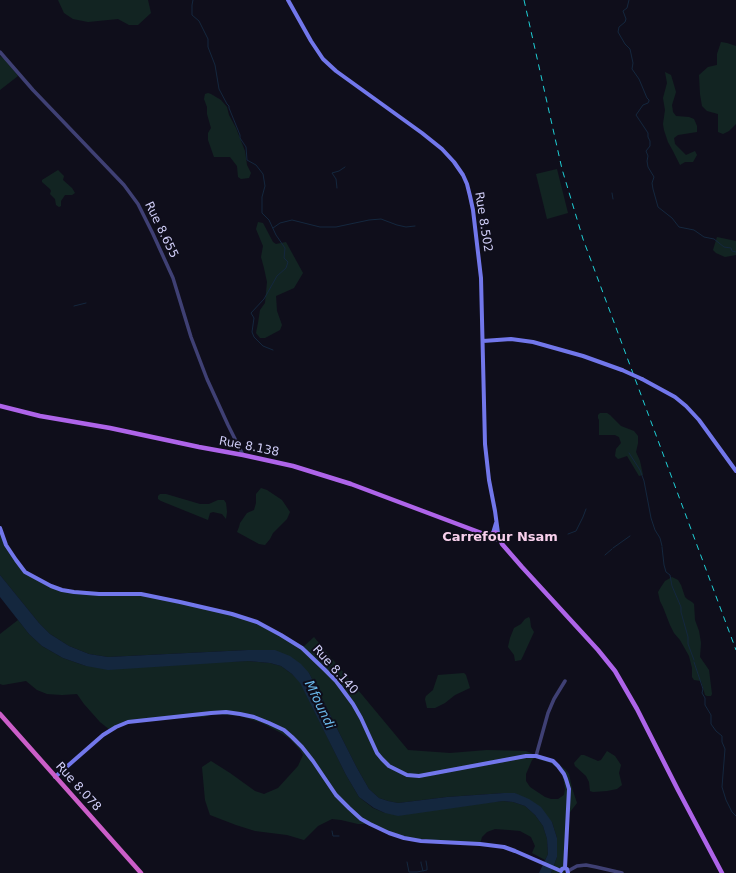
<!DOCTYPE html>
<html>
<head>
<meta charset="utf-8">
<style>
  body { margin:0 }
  canvas { display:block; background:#0f0e1b }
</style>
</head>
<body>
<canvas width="736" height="873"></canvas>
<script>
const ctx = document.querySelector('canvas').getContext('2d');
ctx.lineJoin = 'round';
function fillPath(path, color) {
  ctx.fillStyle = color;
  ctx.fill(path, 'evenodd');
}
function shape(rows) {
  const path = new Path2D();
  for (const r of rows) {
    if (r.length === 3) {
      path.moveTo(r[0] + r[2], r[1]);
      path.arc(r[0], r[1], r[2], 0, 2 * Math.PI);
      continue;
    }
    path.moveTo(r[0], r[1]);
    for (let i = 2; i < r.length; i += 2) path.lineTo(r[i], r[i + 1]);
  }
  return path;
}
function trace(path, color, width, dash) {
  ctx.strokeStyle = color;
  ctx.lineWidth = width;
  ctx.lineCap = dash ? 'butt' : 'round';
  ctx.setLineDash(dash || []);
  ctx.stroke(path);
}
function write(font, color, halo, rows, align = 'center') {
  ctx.font = font + ' "DejaVu Sans",sans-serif';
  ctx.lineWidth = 4;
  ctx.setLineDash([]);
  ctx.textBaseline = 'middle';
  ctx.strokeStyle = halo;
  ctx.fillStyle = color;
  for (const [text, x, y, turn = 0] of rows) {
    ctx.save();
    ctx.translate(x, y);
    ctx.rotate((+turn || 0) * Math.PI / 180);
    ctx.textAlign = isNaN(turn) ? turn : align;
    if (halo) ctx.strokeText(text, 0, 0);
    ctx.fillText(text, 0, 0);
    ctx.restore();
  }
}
fillPath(shape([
  [58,0,148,0,151,13,138,25,129,25,118,19,88,22,73,19,64,13],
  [721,42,727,43,736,46,736,124,729,131,723,134,718,132,718,114,707,111,702,106,700,94,699,75,708,67,717,65,717,54],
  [0,56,7,61,18,76,0,90],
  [665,72,671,75,674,85,676,92,672,105,673,112,676,116,689,117,694,119,697,126,697,132,678,135,674,138,675,144,686,155,695,151,697,155,693,162,685,162,680,165,673,151,668,142,664,130,663,124,665,110,663,98,667,83],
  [208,93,211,94,221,100,227,107,229,115,236,128,245,151,247,165,251,173,249,178,241,179,238,177,237,166,230,157,214,157,208,140,208,133,211,128,207,114,207,107,204,99,205,94],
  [557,169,568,213,547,219,536,174],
  [58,170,64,176,63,180,72,188,75,193,72,195,65,195,61,201,61,206,59,207,56,205,55,199,50,194,51,191,50,189,42,182,42,180],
  [258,222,263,223,273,242,276,244,286,242,303,273,294,288,276,296,277,311,282,325,280,330,265,338,260,338,256,333,258,323,260,310,265,303,267,282,264,268,261,257,263,246,256,229],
  [717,237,736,241,736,255,725,257,716,253,713,250],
  [600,413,607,413,610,415,621,426,634,431,638,436,638,443,636,452,640,461,643,475,639,476,627,456,618,459,615,456,616,449,621,443,619,437,615,435,599,435,599,420,598,418,598,415],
  [261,488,267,490,282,500,290,512,287,519,273,533,270,539,265,545,259,544,237,532,239,527,240,523,247,513,254,510,256,503,256,494],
  [160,494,166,494,200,504,209,504,218,500,224,500,226,503,227,512,226,519,222,514,213,512,210,513,208,520,161,501,158,499,158,496],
  [0,528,6,545,25,572,62,590,141,594,180,602,257,622,302,648,314,637,408,750,450,753,487,750,526,751,561,766,566,770,569,774,572,788,577,803,567,816,564,873,551,873,557,857,557,838,552,822,515,793,504,793,447,797,398,803,388,801,379,798,369,789,357,768,309,673,248,650,108,657,89,654,69,646,50,634,39,623,0,575],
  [534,758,551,763,557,768,562,775,564,782,565,789,564,795,558,799,551,799,545,797,530,787,526,781,526,774,532,760],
  [672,577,678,580,681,585,685,597,687,599,692,602,694,604,695,620,699,631,701,643,700,657,709,670,712,694,711,696,707,696,705,695,701,681,694,680,692,677,692,668,689,656,680,640,674,633,670,625,663,607,660,601,658,592,661,587,665,581],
  [529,617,530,619,531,627,534,632,523,656,521,660,516,661,515,661,514,655,508,647,510,638,514,628,521,624,525,619],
  [18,620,29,634,42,646,63,658,86,666,248,661,270,663,281,666,292,674,300,682,346,775,359,797,373,808,385,813,503,801,513,802,525,806,535,815,543,826,547,839,548,854,545,860,532,853,535,846,531,837,520,831,509,830,495,829,487,832,482,837,480,844,404,838,370,824,358,824,341,820,332,819,318,826,304,840,287,835,255,831,236,825,210,815,205,800,202,767,211,761,230,773,255,791,264,794,278,788,298,766,303,755,300,750,290,739,281,733,262,723,240,716,214,714,204,717,171,717,128,722,110,730,100,722,84,704,77,694,62,695,47,694,37,690,26,681,3,685,0,684,0,634],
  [464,673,466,675,470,688,455,695,445,703,435,708,427,708,425,699,426,696,433,690,438,675],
  [607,751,615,756,621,765,619,773,622,785,617,789,607,791,593,792,590,791,589,782,586,776,575,766,574,763,581,755,584,755,598,761,601,760]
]), '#122422');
fillPath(shape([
  [0,575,39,623,50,634,69,646,89,654,108,657,248,650,275,650,290,656,301,664,309,673,357,768,369,789,379,798,388,801,398,803,447,797,504,793,515,793,529,799,541,807,552,822,557,838,557,857,551,873,539,873,548,854,547,839,543,826,535,815,525,806,513,802,503,801,398,816,385,813,374,808,359,797,346,775,300,683,292,674,281,666,270,663,248,661,108,670,86,666,63,658,42,646,29,634,0,597]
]), '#14273e');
trace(shape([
  [193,0,192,5,192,15,199,21,208,39,208,47,215,65,219,89,227,104,229,106,229,108,240,135,240,138,246,147,247,160,256,165,263,174,265,186,262,197,262,213,269,220,276,235,285,248,284,258,288,262,286,268,277,276,264,299,251,313,254,318,252,332,254,337,263,346,273,350],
  [629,0,627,8,623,11,626,19,625,22,619,27,618,32,625,44,630,49,633,63,632,69,639,79,647,98,649,100,649,101,648,103,643,105,636,115,648,133,648,137,650,141,650,146,646,151,648,156,647,161,648,167,654,177,652,183,653,189,658,207,672,218,679,227,694,230,704,237,714,239,724,247,731,248,732,251,736,252],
  [337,188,336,179,332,173,339,171,345,167],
  [612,193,613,199],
  [273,228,280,223,292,220,320,227,336,227,369,220,381,219,397,225,406,227,415,226],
  [74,306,86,303],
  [629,453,640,470,644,481,648,502,651,518,655,530,660,538,662,546],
  [568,534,576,531,583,517,586,509],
  [662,547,664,565,666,572,670,575,672,586,681,607,681,612,688,637,688,644,694,660],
  [613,548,630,536],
  [605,555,612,549],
  [694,662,703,689,702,693,705,698,705,705,711,715,711,724,716,731,722,736,722,742,725,749,722,787,726,800,732,812,736,816],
  [332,831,333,836,339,836],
  [407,862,409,872,417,872,427,870,427,867,426,861],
  [421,862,421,863,423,871]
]), '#14273e', 1);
trace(shape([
  [0,52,33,90,124,185,138,204,153,234,173,278,191,337,207,379,228,425,243,455],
  [536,756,548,713,554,699,565,681],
  [568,871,577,866,586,865,596,867,622,873]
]), '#3f4074', 3.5);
trace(shape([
  [288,0,311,41,323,59,336,71,422,133,442,149,454,162,463,175,467,184,470,196,473,210,481,278,485,444,489,480,495,511,498,533],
  [483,341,511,339,533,342,583,356,622,370],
  [642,379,675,397,686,406,699,420,736,471],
  [0,528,6,545,16,560,25,572,51,586,62,590,74,592,99,594,141,594,180,602,232,614,257,622,281,635,302,648,324,669,336,681,353,704,361,718,377,753,382,759,389,766,407,775,419,776,526,756,536,756,553,761,558,766,564,774,566,779,569,789,565,868],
  [493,533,496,523],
  [55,777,103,735,116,727,128,722,211,713,226,712,240,714,254,717,269,723,284,730,292,737,302,747,313,761,336,795,349,808,361,819,370,824,389,833,404,838,421,841,480,844,504,847,515,851,561,871],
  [562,869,565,868,567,869,568,873]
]), '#7277eb', 4);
trace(shape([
  [0,406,40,416,110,428,199,447,243,455,293,466,351,484,492,537],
  [495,536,3.5],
  [499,536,502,544,522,567,598,650,615,671,637,709,678,790,722,873]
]), '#ae64e9', 4.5);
trace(shape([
  [0,714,141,873]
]), '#cb5ec8', 4.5);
trace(shape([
  [524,0,562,169,583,239,736,650]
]), '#1ecfd5', 1, [6, 5]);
trace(shape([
  [622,370,642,379]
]), '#7277eb', 4);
write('12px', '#d0cef8', '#0f0e1b', [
  ["Rue 8.502",483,222,81],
  ["Rue 8.655",161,230,64],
  ["Rue 8.138",249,447,11],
  ["Rue 8.140",335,670,48],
  ["Rue 8.078",78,787,48]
]);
write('bold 13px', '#f8d0ec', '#0f0e1b', [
  ["Carrefour Nsam",500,538]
]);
write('italic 13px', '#6ab8ea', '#0f0e1b', [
  ["Mfoundi",319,705,64]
]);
</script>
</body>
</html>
